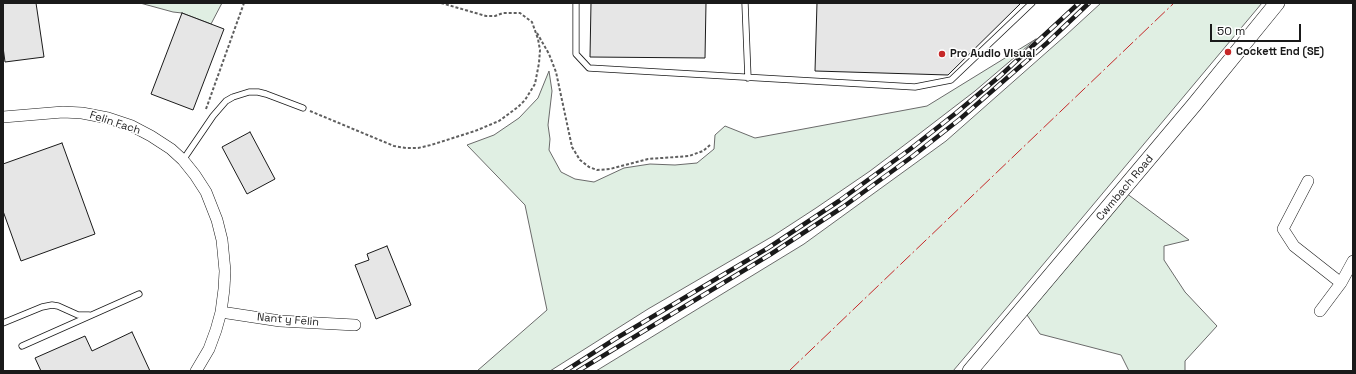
<!DOCTYPE html>
<html>
<head>
<meta charset="utf-8">
<style>
  body { margin:0 }
  #map { position:relative; width:1356px; height:374px; overflow:hidden; background:#fff; font-family:"Space Grotesk",sans-serif }
  canvas { display:block }
  .frame { position:absolute; inset:0; border:4px solid #1a1a1a; pointer-events:none }
  .scale { position:absolute; left:1210px; top:24px; width:91px; height:18px; box-sizing:border-box; border:2px solid #1a1a1a; border-top:0; padding-left:5px; font-size:12px; line-height:14px; white-space:nowrap; color:#1a1a1a; -webkit-text-stroke:3px #fff; paint-order:stroke }
</style>
</head>
<body>
<div id="map">
<canvas width="1356" height="374"></canvas>
<div class="frame"></div>
<div class="scale">50 m</div>
</div>
<script>
const ctx = document.querySelector('canvas').getContext('2d');
ctx.lineJoin = 'round';
function fillPath(path, color) {
  ctx.fillStyle = color;
  ctx.fill(path, 'evenodd');
}
function shape(rows) {
  const path = new Path2D();
  for (const r of rows) {
    path.moveTo(r[0], r[1]);
    for (let i = 2; i < r.length; i += 2) path.lineTo(r[i], r[i + 1]);
  }
  return path;
}
function trace(path, color, width, dash) {
  ctx.strokeStyle = color;
  ctx.lineWidth = width;
  ctx.lineCap = dash ? 'butt' : 'round';
  ctx.setLineDash(dash || []);
  ctx.stroke(path);
}
function write(font, color, halo, rows, align = 'center') {
  ctx.font = font + ' "Space Grotesk",sans-serif';
  ctx.lineWidth = 3;
  ctx.setLineDash([]);
  ctx.textBaseline = 'middle';
  ctx.strokeStyle = halo;
  ctx.fillStyle = color;
  for (const [text, x, y, turn = 0] of rows) {
    ctx.save();
    ctx.translate(x, y);
    ctx.rotate((+turn || 0) * Math.PI / 180);
    ctx.textAlign = isNaN(turn) ? turn : align;
    if (halo) ctx.strokeText(text, 0, 0);
    ctx.fillText(text, 0, 0);
    ctx.restore();
  }
}
const green = shape([
  [140,3,222,3,211,24,182,13,173,12,140,3],
  [1101,3,1262,3,1015,298,953,371,596,371,804,244,946,141,1065,36,1101,3],
  [1036,39,975,91,919,134,870,171,816,208,773,236,648,309,550,371,477,371,547,310,525,205,467,145,494,135,519,118,538,98,549,71,552,91,548,125,550,139,549,150,561,172,575,179,594,182,624,168,650,164,675,165,697,163,714,149,715,135,725,126,755,138,927,106,1036,39],
  [1126,193,1189,240,1164,246,1164,260,1185,292,1217,326,1185,361,1185,371,1129,371,1121,355,1040,334,1025,312,1126,193]
]);
fillPath(green, '#e0efe3');
trace(green, '#6a6a6a', 1);
const building = shape([
  [3,3,36,3,44,57,5,62,3,47,3,3],
  [591,3,706,3,705,58,590,57,591,3],
  [817,3,1021,3,948,75,815,71,817,3],
  [182,13,224,29,193,110,151,94,182,13],
  [250,132,275,179,247,194,222,147,250,132],
  [62,143,95,234,21,261,3,211,3,164,62,143],
  [387,246,411,305,376,319,355,265,369,260,367,254,387,246],
  [132,332,150,371,41,371,35,358,85,336,92,351,132,332]
]);
fillPath(building, '#e6e6e6');
trace(building, '#1a1a1a', 1);
const lane = shape([
  [576,3,576,54,589,68,915,87,951,80,1032,3],
  [745,3,748,78],
  [183,160,213,116,226,101,233,97,249,92,258,92,266,94,303,108],
  [3,323,42,307,52,305,58,306,78,315,89,315],
  [22,346,139,294]
]);
const street = shape([
  [3,117,63,112,82,113,108,118,132,126,151,136,171,149,183,160,195,175,206,192,217,220,222,240,225,271,224,289,221,312,216,330,209,349,196,371],
  [1308,181,1283,229,1294,246,1341,283],
  [1320,311,1341,283,1353,261],
  [221,312,280,321,355,325]
]);
const secondary = shape([
  [970,371,1194,105,1277,3]
]);
trace(lane, '#1a1a1a', 7);
trace(street, '#1a1a1a', 12);
trace(secondary, '#1a1a1a', 16);
trace(shape([
  [537,33,549,54,556,72,572,147,580,160,589,167,597,170,610,169,648,159,689,156,703,151,710,145],
  [206,109,244,3],
  [310,111,394,146,406,148,418,148,431,145,475,131,499,121,518,107,525,100,535,84,539,63,540,50,538,39,532,22,520,13,503,13,495,16,486,16,441,3]
]), '#5f5f5f', 2, [3, 2]);
trace(lane, '#fff', 5.5);
trace(street, '#fff', 11);
trace(secondary, '#fff', 15);
const rail = shape([
  [565,371,615,339,768,248,839,201,909,150,956,113,1000,76,1079,3],
  [578,371,771,254,843,207,913,156,960,119,1047,43,1089,3]
]);
trace(rail, '#1a1a1a', 4.5);
trace(rail, '#fff', 3, [9]);
trace(shape([
  [789,371,1174,3]
]), '#c62828', 1, [14, 3, 2, 3]);
for (const [x, y, r, color] of [
  [1228,52,4,"#c62828"],
  [942,54,4,"#c62828"]
]) {
  const dot = new Path2D();
  dot.arc(x, y, r, 0, 2 * Math.PI);
  ctx.fillStyle = color;
  ctx.fill(dot);
  trace(dot, '#fff', 1.5);
}
write('bold 11px', '#1a1a1a', '#fff', [
  ["Cockett End (SE)",1236,52],
  ["Pro Audio Visual",950,54]
], 'left');
write('11px', '#1a1a1a', '#fff', [
  ["Felin Fach",115,123,18],
  ["Cwmbach Road",1125,188,-50],
  ["Nant y Felin",288,320,5]
]);
</script>
</body>
</html>
